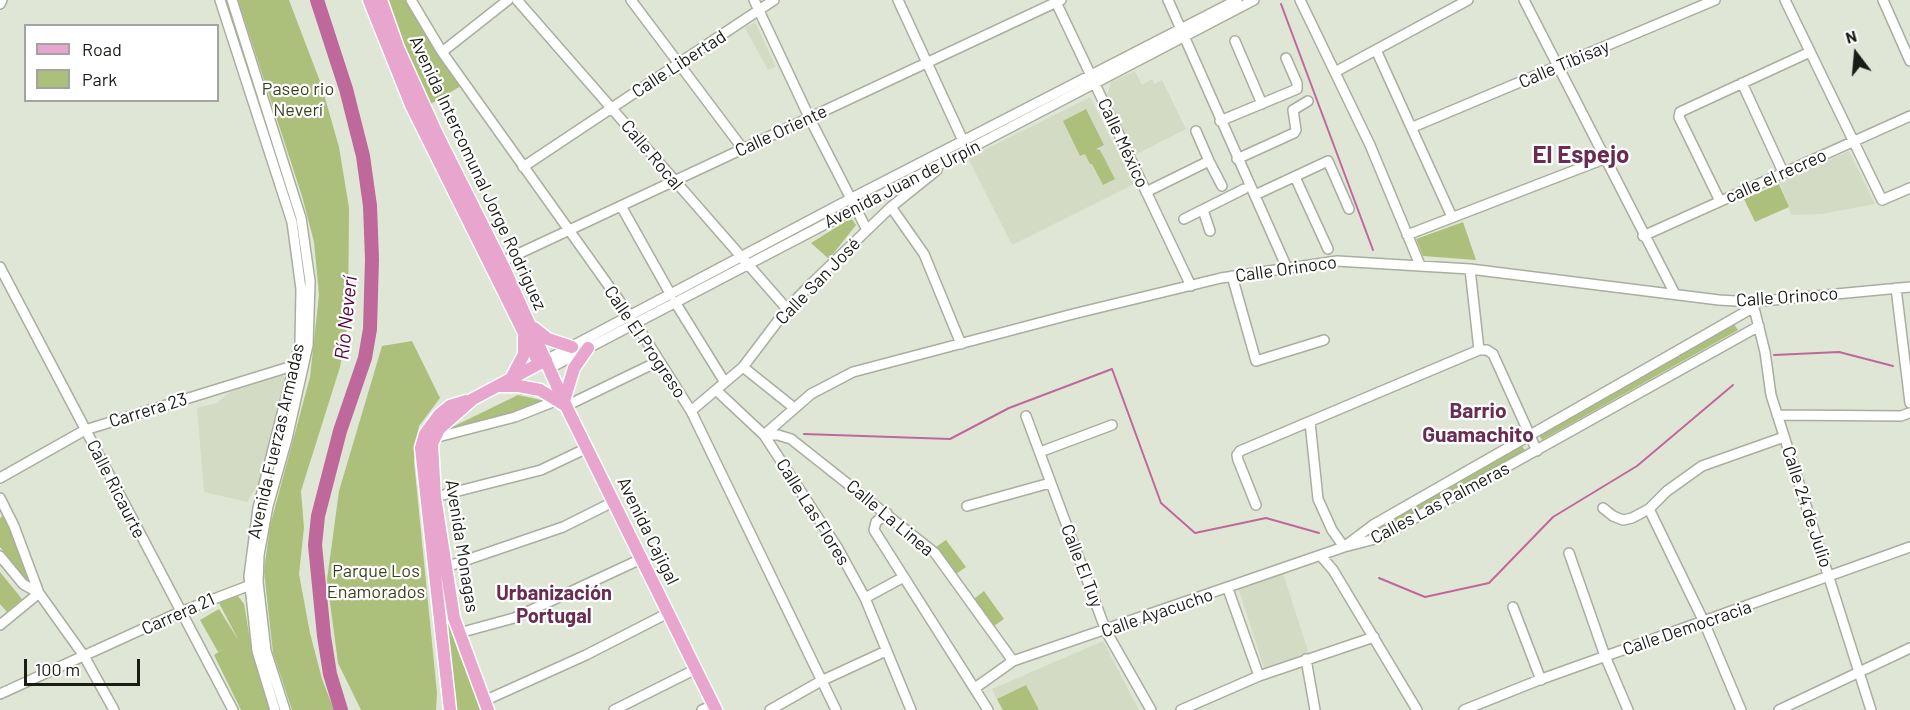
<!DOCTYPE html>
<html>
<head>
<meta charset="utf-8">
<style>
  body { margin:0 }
  #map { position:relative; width:1910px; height:710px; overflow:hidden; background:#e0e6d5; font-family:Barlow,sans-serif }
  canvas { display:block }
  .legend { position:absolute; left:24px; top:24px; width:195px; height:78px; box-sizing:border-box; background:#fff; border:2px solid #a3a4a2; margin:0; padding:8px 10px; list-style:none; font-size:18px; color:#1a1c16 }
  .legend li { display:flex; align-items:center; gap:12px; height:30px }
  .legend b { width:30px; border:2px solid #a3a4a2 }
  .north { position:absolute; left:1826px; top:24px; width:60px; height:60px; -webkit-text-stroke:4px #fff; paint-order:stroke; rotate:344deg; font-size:16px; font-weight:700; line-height:24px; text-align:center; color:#1a1c16 }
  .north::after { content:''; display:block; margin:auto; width:21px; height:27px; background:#1a1c16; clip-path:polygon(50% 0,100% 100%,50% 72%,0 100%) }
  .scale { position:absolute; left:24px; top:659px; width:116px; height:27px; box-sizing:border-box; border:3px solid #1a1c16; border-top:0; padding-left:8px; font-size:18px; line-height:21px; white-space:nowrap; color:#1a1c16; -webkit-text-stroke:4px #fff; paint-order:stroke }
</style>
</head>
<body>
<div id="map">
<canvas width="1910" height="710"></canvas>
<ul class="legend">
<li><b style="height:8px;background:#e8a5ce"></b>Road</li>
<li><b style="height:16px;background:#acc07c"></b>Park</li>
</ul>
<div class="north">N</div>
<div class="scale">100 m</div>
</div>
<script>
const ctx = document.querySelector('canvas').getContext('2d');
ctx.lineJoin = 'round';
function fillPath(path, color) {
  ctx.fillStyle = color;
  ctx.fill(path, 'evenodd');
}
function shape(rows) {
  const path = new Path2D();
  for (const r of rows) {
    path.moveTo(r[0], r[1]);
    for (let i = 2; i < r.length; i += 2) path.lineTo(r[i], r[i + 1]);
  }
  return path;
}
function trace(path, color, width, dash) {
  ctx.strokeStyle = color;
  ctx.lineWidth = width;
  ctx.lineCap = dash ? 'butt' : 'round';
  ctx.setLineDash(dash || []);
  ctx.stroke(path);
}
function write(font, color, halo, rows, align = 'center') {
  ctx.font = font + ' Barlow,sans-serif';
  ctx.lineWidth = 4.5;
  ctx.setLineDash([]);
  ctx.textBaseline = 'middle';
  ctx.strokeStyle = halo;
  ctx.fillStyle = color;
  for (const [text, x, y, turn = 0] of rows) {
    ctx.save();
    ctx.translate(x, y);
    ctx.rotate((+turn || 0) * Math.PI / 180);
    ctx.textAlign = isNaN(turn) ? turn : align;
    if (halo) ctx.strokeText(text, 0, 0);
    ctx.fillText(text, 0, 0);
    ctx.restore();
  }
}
fillPath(shape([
  [755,22,776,67,768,70,745,28],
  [1135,71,1142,85,1152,79,1154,84,1162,80,1186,129,1135,155,1107,96,1111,82],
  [1090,97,1134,184,1012,245,968,158],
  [1849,151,1875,204,1822,214,1791,215,1780,182],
  [282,375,289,381,261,479,247,502,204,492,197,408,217,403,230,392],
  [1283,573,1309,654,1264,668,1238,587],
  [1103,641,1139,710,1002,710,992,689]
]), '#d4dbc4');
fillPath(shape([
  [238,0,289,0,321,84,339,147,349,208,348,323,340,367,301,491,304,528,299,574,310,633,322,679,334,710,292,710,273,653,264,571,270,526,310,377,319,295,314,242,302,196],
  [386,0,405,0,461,86,429,105,413,72],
  [1086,109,1104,145,1096,149,1100,150,1115,179,1103,185,1092,164,1090,164,1085,154,1080,156,1063,121],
  [1779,184,1789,207,1755,222,1744,199],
  [851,218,856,225,829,259,811,243],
  [1463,222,1476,260,1423,256,1416,239],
  [1734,324,1738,330,1542,440,1538,433],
  [412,341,440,398,419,426,414,461,437,693,436,710,361,710,338,663,327,580,339,491,382,346],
  [518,395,546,401,513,414,444,431],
  [1522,446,1526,452,1381,533,1377,527],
  [4,515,43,586,35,592,0,547,0,518],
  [946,540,966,567,956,574,936,547],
  [0,572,22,599,7,612,0,604],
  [984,591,1004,619,994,626,974,599],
  [238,596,244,604,251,645,271,710,241,710,214,655,225,648,218,652,200,620,219,609,239,641,219,603],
  [447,616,457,648,481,710,454,710,443,617],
  [1026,685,1039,710,1003,710,997,699]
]), '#acc07c');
trace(shape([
  [1281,4,1373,250],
  [1774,355,1839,352,1893,366],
  [804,434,950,439,1009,408,1112,369,1161,503,1195,533,1266,518,1319,533],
  [1379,578,1425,597,1489,583,1553,517,1637,466,1733,385]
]), '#bf689c', 2);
trace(shape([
  [317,0,346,89,363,156,370,206,372,259,370,329,365,358,340,431,318,516,315,545,324,636,330,674,341,710]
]), '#bf689c', 14);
const minor = shape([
  [220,0,292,222,301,289,300,343,258,508,249,576,257,651,275,710],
  [232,0,301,218,310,281,308,345,287,439,268,506,259,555,258,582,266,651,285,710],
  [411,0,442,52,636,324,691,411,836,710],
  [517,0,787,309],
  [631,0,743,149],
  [754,0,810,119,867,230],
  [898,0,965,145],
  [1055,0,1191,286],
  [1168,0,1287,268],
  [1300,0,1370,145,1420,265],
  [1524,0,1675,294],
  [1785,0,1882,200,1910,188],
  [1883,0,1910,61],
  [0,4,2,0],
  [1235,41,1262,104],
  [1376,50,1452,217],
  [442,52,508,0],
  [1335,72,1468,0],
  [1742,83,1783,172],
  [1220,121,1297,89,1297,83,1286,58],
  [1413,127,1715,0],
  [1237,159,1294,133,1296,130,1293,110,1308,101],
  [1209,161,1222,186],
  [523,167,774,0],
  [1295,177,1328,249],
  [1146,192,1209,161,1196,131],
  [1255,195,1328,161,1349,209],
  [1720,201,1679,117,1680,112,1810,52],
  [621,206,671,295],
  [891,207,924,254,961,344],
  [1203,210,1210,231],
  [1184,219,1244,189],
  [1407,235,1604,159],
  [1643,236,1910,116],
  [501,262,1061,0],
  [0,267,233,710],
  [1470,269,1479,350],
  [1232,276,1256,361,1324,340],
  [1896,288,1910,403],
  [675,302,724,381],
  [1753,304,1765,352,1771,395,1871,710],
  [546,360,850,199,1237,0],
  [743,367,793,407],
  [550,368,1254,0],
  [716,390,764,435,837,547,865,598,911,710],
  [566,406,659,361],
  [691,411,743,367,787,309,810,285,891,207,937,170],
  [1777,415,1901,416,1909,413],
  [1026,416,1106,631,1151,710],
  [1310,422,1318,499,1332,530,1344,547],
  [764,435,811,394,853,372,1073,314,1221,278,1337,261,1470,269,1719,300,1752,302,1910,287],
  [764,435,778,435,791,439,935,553,1013,661],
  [434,438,515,417,558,400],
  [1040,452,1112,425],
  [0,478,85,430,299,364],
  [435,497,541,470,587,448],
  [0,498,14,526,39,593,84,656,114,710],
  [1256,505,1238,460,1237,455,1240,451,1479,350,1487,350,1493,354,1537,451],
  [967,506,1050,483],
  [1603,508,1613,516,1623,520,1632,518,1649,509,1667,491,1702,466,1784,437],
  [1649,509,1704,622,1741,710],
  [887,513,876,522,874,530,988,710],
  [1345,546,1373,525,1754,307],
  [1569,553,1605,656,1628,710],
  [0,556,23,584,39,593,0,625],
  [1321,556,1333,570,1417,710],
  [446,567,563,527,613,502],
  [1228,589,1259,676],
  [865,598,902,578],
  [1513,607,1541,680],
  [459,633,514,618,641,559],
  [1306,659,1315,710],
  [975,688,1013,661,1344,547,1379,538,1759,326],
  [0,694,180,612,253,584],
  [484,701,586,655,668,613],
  [614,710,696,669],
  [702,710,713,705],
  [770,710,821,681,886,651],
  [1181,710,1259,676,1374,637],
  [1464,710,1539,680,1910,547],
  [1779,710,1910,648]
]);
const major = shape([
  [369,0,411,105,536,357],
  [381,0,398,48,437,134,504,268,566,406,716,710],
  [534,328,548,339,572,347],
  [512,377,524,354,524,337],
  [500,386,519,386,540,390,566,406],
  [564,401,574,368,588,348],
  [450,710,421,448,425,434,439,415,450,406,466,401],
  [488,710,454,618,435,497,432,444,439,429,473,399,546,360]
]);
trace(minor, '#a9ae9e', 12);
trace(major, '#fff', 15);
trace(minor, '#fff', 9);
trace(major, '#e8a5ce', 12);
write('18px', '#1a1c16', '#fff', [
  ["Calle Libertad",679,64,-33],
  ["Calle Tibisay",1564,64,-23],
  ["Calle Oriente",781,131,-25],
  ["Calle México",1123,143,65],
  ["Calle Rocal",652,155,50],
  ["Avenida Intercomunal Jorge Rodriguez",478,173,65],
  ["calle el recreo",1776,176,-24],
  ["Avenida Juan de Urpín",902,184,-27],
  ["Calle Orinoco",1286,269,-8],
  ["Calle San José",818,281,-46],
  ["Calle Orinoco",1787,297,-4],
  ["Calle El Progreso",645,342,56],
  ["Carrera 23",148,410,-17],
  ["Avenida Fuerzas Armadas",276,441,-77],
  ["Calle Ricaurte",116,489,63],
  ["Calles Las Palmeras",1440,503,-28],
  ["Calle 24 de Julio",1807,507,72],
  ["Calle Las Flores",813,512,58],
  ["Calle La Linea",890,518,40],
  ["Avenida Cajigal",648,531,64],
  ["Avenida Monagas",462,546,81],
  ["Calle El Tuy",1082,566,69],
  ["Calle Ayacucho",1157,613,-19],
  ["Carrera 21",178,614,-24],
  ["Calle Democracia",1687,628,-19]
]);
write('18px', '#39431b', '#fff', [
  ["Paseo rio",298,89],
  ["Neverí",298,110],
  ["Parque Los",376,571],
  ["Enamorados",376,592]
]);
write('italic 20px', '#54013b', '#fff', [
  ["Río Neverí",346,318,-84]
]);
write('bold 20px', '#692c52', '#fff', [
  ["Urbanización",554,593],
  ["Portugal",554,616]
]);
write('bold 21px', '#692c52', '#fff', [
  ["Barrio",1478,411],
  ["Guamachito",1478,435]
]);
write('bold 24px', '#692c52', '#fff', [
  ["El Espejo",1581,155]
]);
</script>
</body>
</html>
